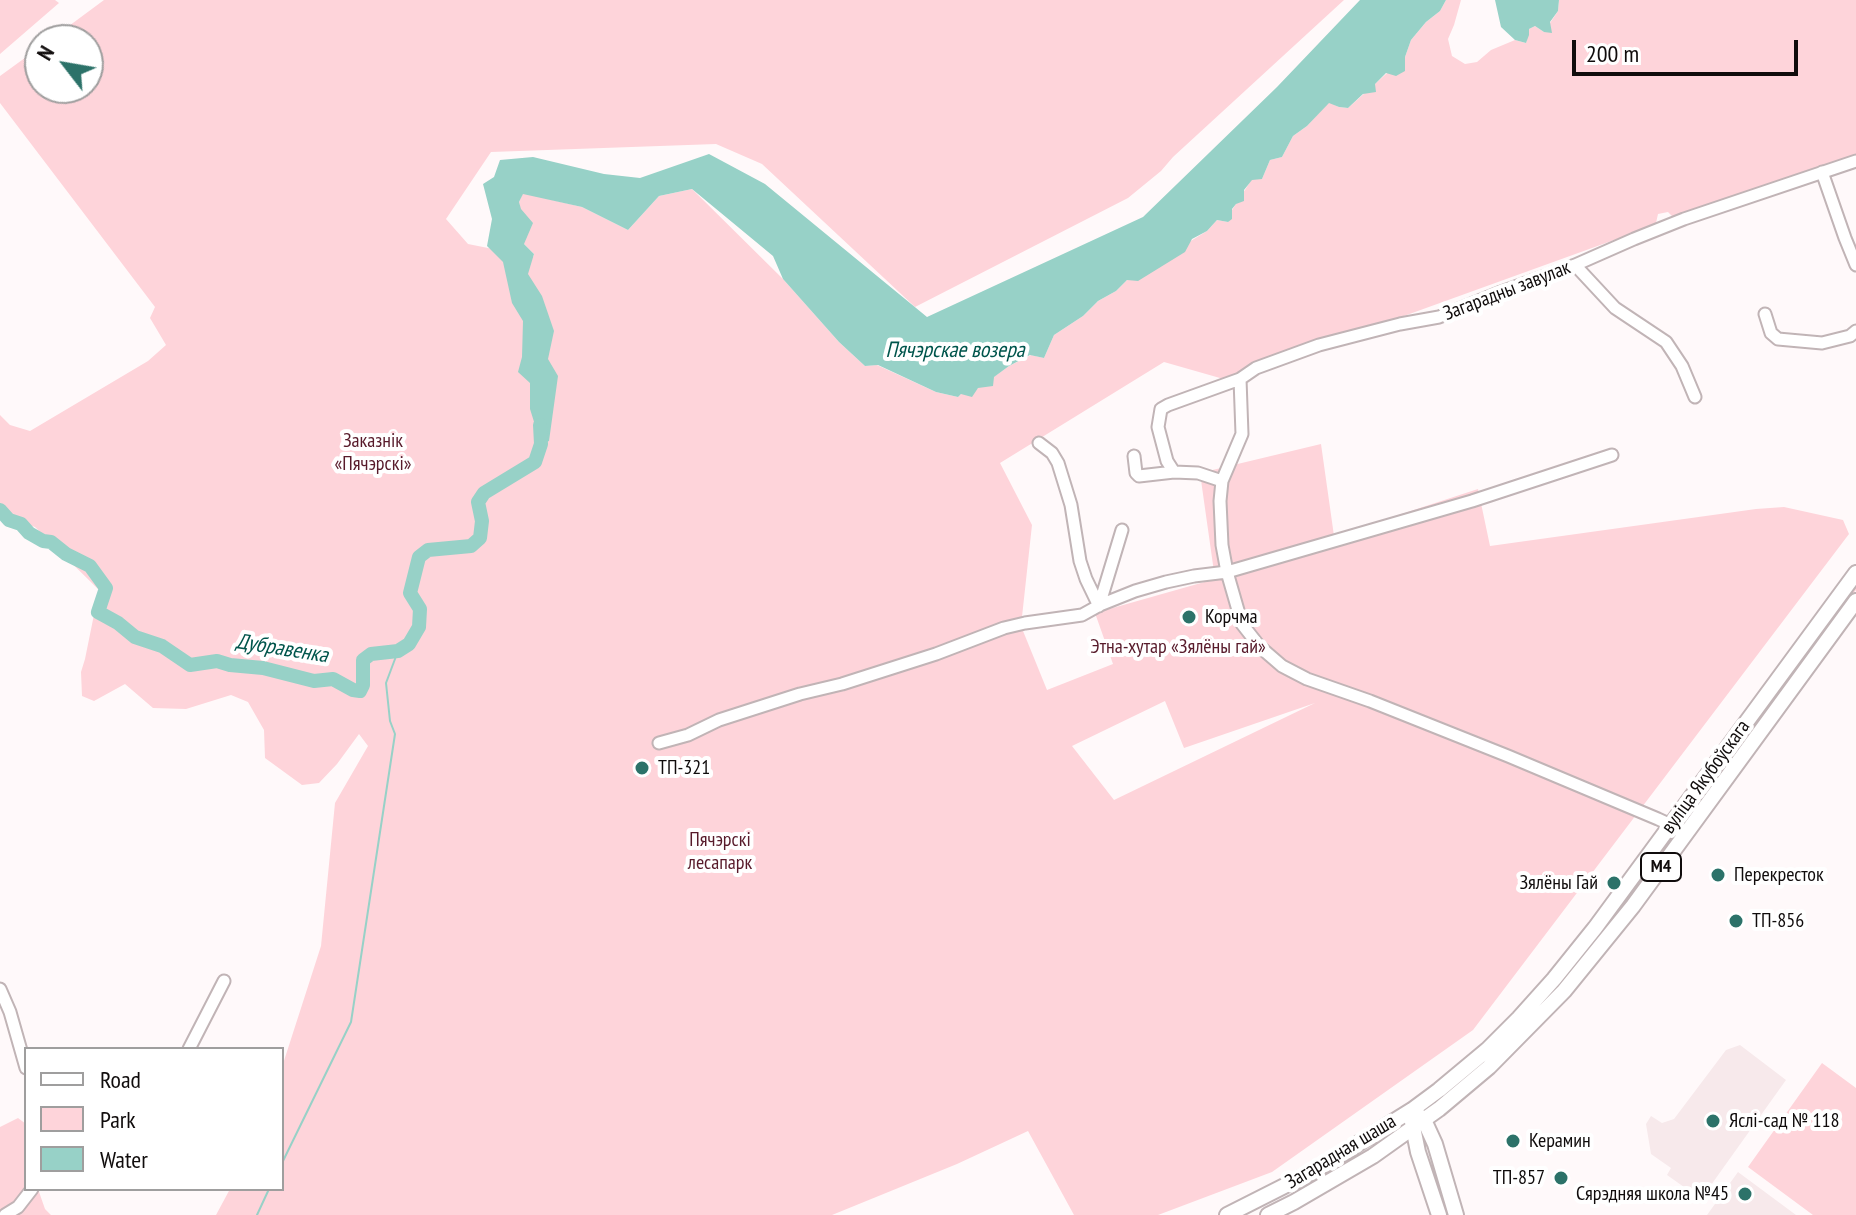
<!DOCTYPE html>
<html>
<head>
<meta charset="utf-8">
<style>
  body { margin:0 }
  #map { position:relative; width:1856px; height:1215px; overflow:hidden; background:#fff9fa; font-family:"PT Sans Narrow",sans-serif }
  canvas { display:block }
  .legend { position:absolute; left:24px; top:1047px; width:260px; height:144px; box-sizing:border-box; background:#fff; border:2px solid #9f9e9e; margin:0; padding:10px 14px; list-style:none; font-size:24px; color:#100c0c }
  .legend li { display:flex; align-items:center; gap:16px; height:40px }
  .legend b { width:40px; border:2px solid #9f9e9e }
  .north { position:absolute; left:24px; top:24px; width:80px; height:80px; box-sizing:border-box; background:#fff; border:2px solid #9f9e9e; border-radius:50%; rotate:301deg; font-size:22px; font-weight:700; line-height:32px; text-align:center; color:#100c0c }
  .north::after { content:''; display:block; margin:auto; width:28px; height:36px; background:#2c7269; clip-path:polygon(50% 0,100% 100%,50% 72%,0 100%) }
  .scale { position:absolute; left:1572px; top:40px; width:226px; height:36px; box-sizing:border-box; border:4px solid #100c0c; border-top:0; padding-left:10px; font-size:24px; line-height:28px; white-space:nowrap; color:#100c0c; -webkit-text-stroke:6px #fff; paint-order:stroke }
</style>
</head>
<body>
<div id="map">
<canvas width="1856" height="1215"></canvas>
<ul class="legend">
<li><b style="height:10px;background:#fff"></b>Road</li>
<li><b style="height:22px;background:#fed4da"></b>Park</li>
<li><b style="height:22px;background:#97d1c7"></b>Water</li>
</ul>
<div class="north">N</div>
<div class="scale">200 m</div>
</div>
<script>
const ctx = document.querySelector('canvas').getContext('2d');
ctx.lineJoin = 'round';
function fillPath(path, color) {
  ctx.fillStyle = color;
  ctx.fill(path, 'evenodd');
}
function shape(rows) {
  const path = new Path2D();
  for (const r of rows) {
    path.moveTo(r[0], r[1]);
    for (let i = 2; i < r.length; i += 2) path.lineTo(r[i], r[i + 1]);
  }
  return path;
}
function trace(path, color, width, dash) {
  ctx.strokeStyle = color;
  ctx.lineWidth = width;
  ctx.lineCap = dash ? 'butt' : 'round';
  ctx.setLineDash(dash || []);
  ctx.stroke(path);
}
function write(font, color, halo, rows, align = 'center') {
  ctx.font = font + ' "PT Sans Narrow",sans-serif';
  ctx.lineWidth = 8;
  ctx.setLineDash([]);
  ctx.textBaseline = 'middle';
  ctx.strokeStyle = halo;
  ctx.fillStyle = color;
  for (const [text, x, y, turn = 0] of rows) {
    ctx.save();
    ctx.translate(x, y);
    ctx.rotate((+turn || 0) * Math.PI / 180);
    ctx.textAlign = isNaN(turn) ? turn : align;
    if (halo) ctx.strokeText(text, 0, 0);
    ctx.fillText(text, 0, 0);
    ctx.restore();
  }
}
fillPath(shape([
  [1740,1045,1786,1080,1701,1199,1667,1175,1671,1168,1651,1154,1646,1124,1651,1116,1662,1123,1674,1119,1726,1050],
  [1738,1172,1796,1215,1707,1215]
]), '#f7e9eb');
fillPath(shape([
  [0,0,55,0,59,3,0,54],
  [104,0,1344,0,1173,157,1161,171,1128,198,915,307,762,164,716,144,491,152,446,219,468,244,533,257,534,254,524,244,519,202,523,193,582,207,628,230,659,196,692,189,783,279,839,342,865,366,877,365,936,392,958,397,961,394,978,388,1009,366,1031,355,1044,358,1054,335,1083,316,1098,301,1116,291,1127,280,1207,231,1217,220,1228,222,1232,210,1252,179,1262,179,1270,160,1282,157,1293,136,1307,126,1329,102,1339,107,1348,108,1405,57,1411,40,1426,22,1440,11,1446,0,1461,0,1454,25,1448,39,1452,56,1465,64,1477,62,1491,50,1515,40,1526,43,1529,29,1535,26,1544,32,1558,11,1559,0,1856,0,1856,155,1674,218,1668,212,1658,214,1656,223,1639,231,1227,380,1164,362,1000,463,1032,525,1021,626,1047,690,1113,664,1095,613,1215,579,1200,473,1321,444,1334,536,1478,489,1490,546,1756,509,1784,507,1843,520,1849,534,1473,1030,1272,1172,1158,1215,1074,1215,1028,1131,957,1164,832,1215,216,1215,230,1189,282,1189,282,1067,321,946,335,803,368,746,359,734,337,764,319,783,302,785,265,758,264,730,248,702,231,695,186,709,153,708,125,684,94,701,82,696,81,672,85,659,99,590,35,527,0,515,0,415,10,425,30,431,148,361,166,345,150,318,155,307,0,103,0,76,40,47,40,88,88,88,88,40,50,40],
  [1165,701,1184,748,1315,703,1114,800,1072,746],
  [1856,586,1856,590,1763,718,1690,816,1688,815],
  [1657,857,1659,859,1613,922,1553,993,1472,1075,1438,1102,1437,1100,1551,992,1611,921],
  [1822,1063,1856,1088,1856,1215,1813,1215,1748,1167],
  [18,1118,26,1124,26,1189,38,1189,45,1209,51,1215,0,1215,0,1127]
]), '#fed4da');
fillPath(shape([
  [1360,0,1446,0,1440,11,1426,22,1411,40,1405,57,1405,71,1396,76,1386,73,1375,84,1376,92,1363,94,1348,108,1339,107,1329,103,1307,126,1293,136,1282,157,1270,160,1262,179,1252,180,1244,190,1244,201,1236,204,1232,209,1232,219,1228,222,1217,220,1207,231,1192,239,1185,252,1138,281,1127,280,1116,291,1098,301,1083,316,1054,335,1044,358,1030,355,1009,366,994,377,993,386,978,388,972,397,961,394,958,397,936,392,878,365,865,366,839,342,783,279,773,256,692,189,659,196,628,230,582,207,523,194,519,202,521,209,533,223,524,244,534,254,528,274,542,296,554,331,548,359,558,376,549,441,541,444,530,409,530,383,518,372,522,357,523,321,512,303,503,262,487,246,492,219,483,184,494,177,500,160,533,157,604,174,640,178,709,154,765,184,927,317,1143,217,1277,87],
  [1495,0,1559,0,1558,11,1550,22,1552,33,1544,32,1535,26,1529,29,1529,35,1526,43,1515,40,1501,27]
]), '#97d1c7');
trace(shape([
  [282,1163,351,1022,395,734,390,721,386,683,398,651],
  [257,1215,269,1189]
]), '#97d1c7', 2);
trace(shape([
  [0,510,9,520,21,524,29,533,43,541,51,542,66,554,90,566,106,588,98,612,118,623,135,637,162,646,190,665,217,661,230,665,263,668,314,681,333,679,353,690,360,691,363,685,363,660,371,654,398,651,409,644,419,627,420,609,410,593,419,557,428,550,471,546,480,538,482,521,478,502,484,493,535,462,541,444,540,425]
]), '#97d1c7', 14);
const minor = shape([
  [1822,172,1845,238,1856,265],
  [1575,265,1615,308,1666,342,1682,366,1695,397],
  [1765,314,1771,333,1778,339,1822,343,1850,336,1856,331],
  [1240,379,1242,434,1222,481,1220,501,1222,545,1227,572,1242,624,1260,647,1282,666,1307,679,1370,701,1508,756,1658,819,1671,825,1684,835],
  [1039,443,1052,453,1058,463,1071,505,1080,561,1086,579,1099,606],
  [1134,456,1136,473,1139,476,1174,472,1198,473,1222,481],
  [1174,472,1167,461,1158,427,1161,409,1168,405,1240,379,1256,368,1319,345,1400,324,1439,317,1501,292,1575,265,1634,239,1684,219,1856,161],
  [1099,606,1122,530],
  [659,743,688,735,719,720,800,694,842,684,936,654,1004,628,1025,623,1082,615,1100,605,1135,591,1166,582,1194,576,1227,572,1472,501,1612,455],
  [0,989,10,1012,26,1068],
  [189,1049,224,981],
  [5,1215,18,1207,32,1189]
]);
const major = shape([
  [1418,1115,1424,1120,1435,1144,1456,1215],
  [1412,1122,1418,1152,1439,1215],
  [1227,1215,1314,1171,1412,1110,1439,1090,1487,1050,1519,1018,1554,979,1595,928,1856,573],
  [1268,1215,1294,1202,1373,1156,1439,1109,1489,1067,1564,991,1633,906,1856,601]
]);
trace(minor, '#c1b4b6', 15);
trace(major, '#c1b4b6', 18);
trace(minor, '#fff', 11);
trace(major, '#fff', 14);
for (const [x, y, r, color] of [
  [1189,617,8,"#2c7269"],
  [642,768,8,"#2c7269"],
  [1718,875,8,"#2c7269"],
  [1614,883,8,"#2c7269"],
  [1736,921,8,"#2c7269"],
  [1713,1121,8,"#2c7269"],
  [1513,1141,8,"#2c7269"],
  [1561,1178,8,"#2c7269"],
  [1745,1194,8,"#2c7269"]
]) {
  const dot = new Path2D();
  dot.arc(x, y, r, 0, 2 * Math.PI);
  ctx.fillStyle = color;
  ctx.fill(dot);
  trace(dot, '#fff', 3);
}
for (const [x, y, w] of [
  [1661,867,40]
]) {
  const box = new Path2D();
  box.roundRect(x - w / 2, y - 14, w, 28, 6);
  ctx.fillStyle = '#fff';
  ctx.fill(box);
  trace(box, '#100c0c', 2);
}
write('bold 18px', '#100c0c', null, [
  ["М4",1661,867]
]);
write('20px', '#100c0c', '#fff', [
  ["Загарадны завулак",1507,291,-21],
  ["вуліца Якубоўскага",1706,777,-54],
  ["Загарадная шаша",1341,1152,-31]
]);
write('20px', '#581b2b', '#fff', [
  ["Заказнік",373,441],
  ["«Пячэрскі»",373,464],
  ["Этна-хутар «Зялёны гай»",1178,647],
  ["Пячэрскі",720,840],
  ["лесапарк",720,863]
]);
write('20px', '#100c0c', '#fff', [
  ["Корчма",1205,617],
  ["ТП-321",658,768],
  ["Перекресток",1734,875],
  ["Зялёны Гай",1598,883,"right"],
  ["ТП-856",1752,921],
  ["Яслі-сад № 118",1729,1121],
  ["Керамин",1529,1141],
  ["ТП-857",1545,1178,"right"],
  ["Сярэдняя школа №45",1729,1194,"right"]
], 'left');
write('italic 22px', '#00554c', '#fff', [
  ["Пячэрскае возера",955,351],
  ["Дубравенка",282,649,9]
]);
</script>
</body>
</html>
